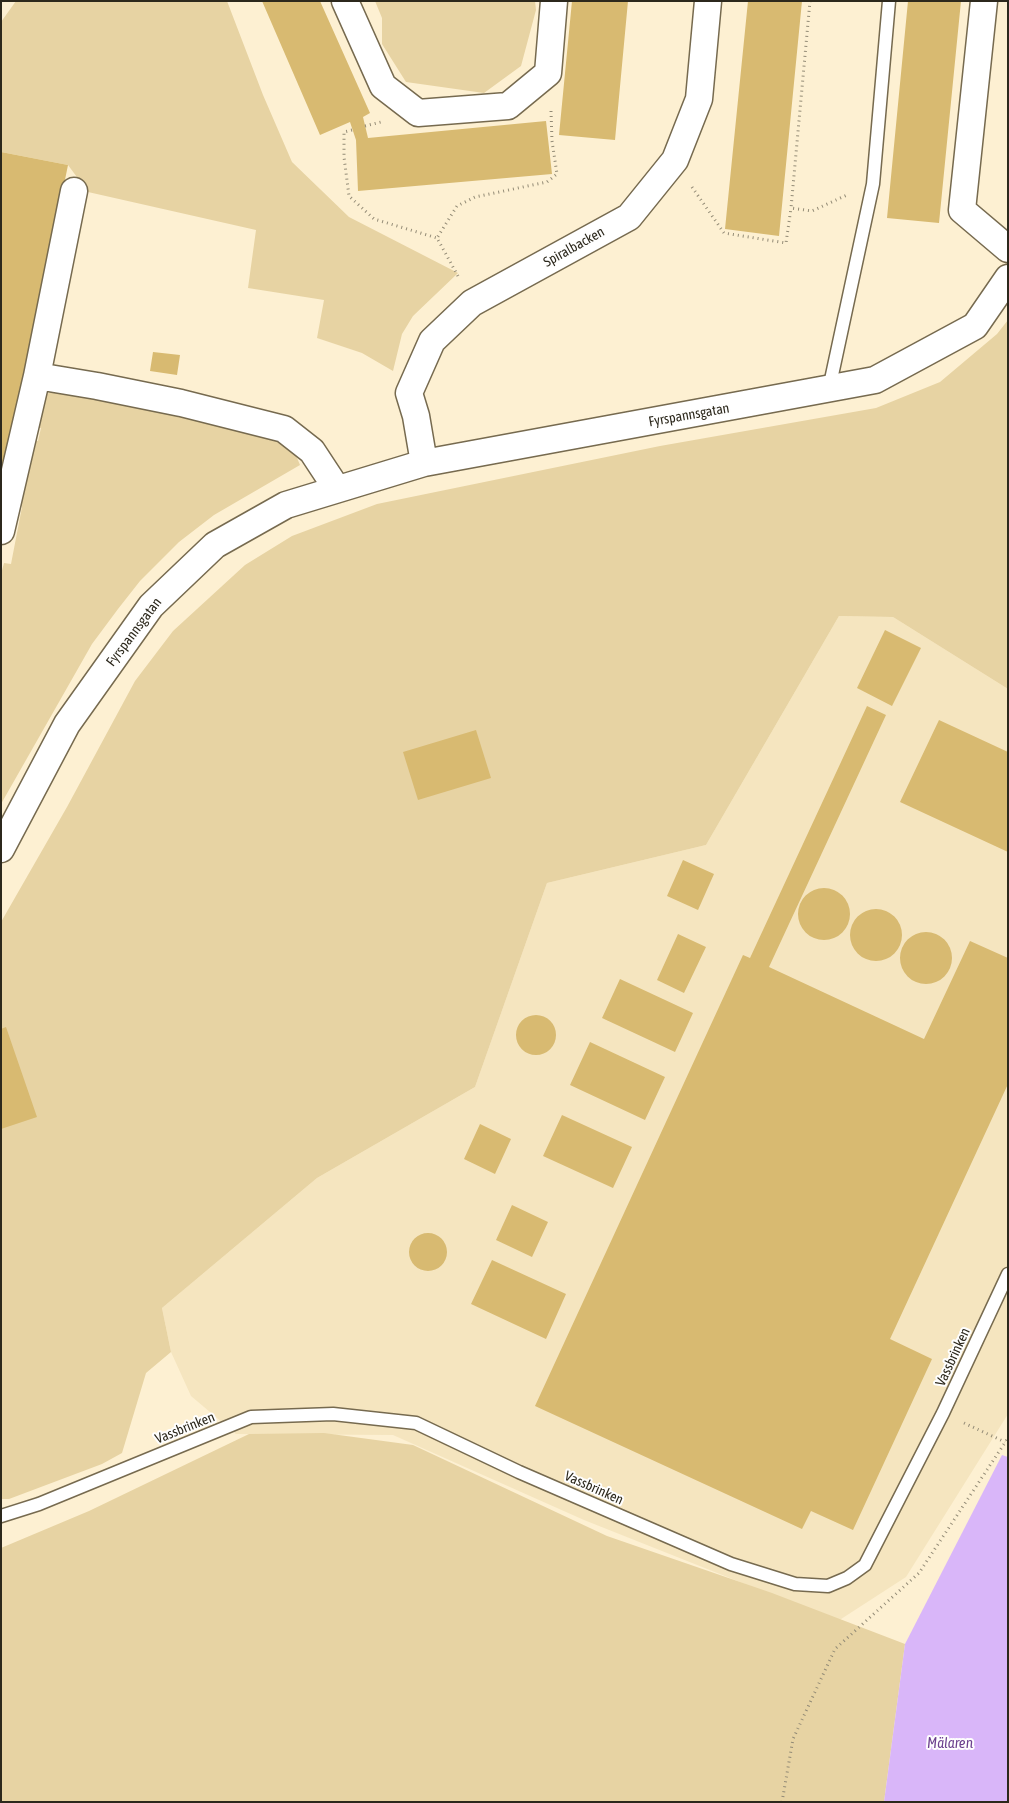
<!DOCTYPE html>
<html>
<head>
<meta charset="utf-8">
<style>
  body { margin:0 }
  #map { position:relative; width:1009px; height:1803px; overflow:hidden; background:#fdf0d2; font-family:"Asap Condensed",sans-serif }
  canvas { display:block }
  .frame { position:absolute; inset:0; border:2px solid #2c281c; pointer-events:none }
</style>
</head>
<body>
<div id="map">
<canvas width="1009" height="1803"></canvas>
<div class="frame"></div>
</div>
<script>
const ctx = document.querySelector('canvas').getContext('2d');
ctx.lineJoin = 'round';
function fillPath(path, color) {
  ctx.fillStyle = color;
  ctx.fill(path, 'evenodd');
}
function shape(rows) {
  const path = new Path2D();
  for (const r of rows) {
    if (r.length === 3) {
      path.moveTo(r[0] + r[2], r[1]);
      path.arc(r[0], r[1], r[2], 0, 2 * Math.PI);
      continue;
    }
    path.moveTo(r[0], r[1]);
    for (let i = 2; i < r.length; i += 2) path.lineTo(r[i], r[i + 1]);
  }
  return path;
}
function trace(path, color, width, dash) {
  ctx.strokeStyle = color;
  ctx.lineWidth = width;
  ctx.lineCap = dash ? 'butt' : 'round';
  ctx.setLineDash(dash || []);
  ctx.stroke(path);
}
function write(font, color, halo, rows, align = 'center') {
  ctx.font = font + ' "Asap Condensed",sans-serif';
  ctx.lineWidth = 4;
  ctx.setLineDash([]);
  ctx.textBaseline = 'middle';
  ctx.strokeStyle = halo;
  ctx.fillStyle = color;
  for (const [text, x, y, turn = 0] of rows) {
    ctx.save();
    ctx.translate(x, y);
    ctx.rotate((+turn || 0) * Math.PI / 180);
    ctx.textAlign = isNaN(turn) ? turn : align;
    if (halo) ctx.strokeText(text, 0, 0);
    ctx.fillText(text, 0, 0);
    ctx.restore();
  }
}
fillPath(shape([
  [839,616,893,617,1008,689,1008,1414,906,1577,838,1621,584,1520,393,1435,236,1434,191,1396,171,1352,162,1308,317,1178,475,1087,547,883,706,845]
]), '#f5e5bf');
fillPath(shape([
  [16,1,227,1,263,95,292,162,349,217,458,273,413,316,402,334,393,371,362,353,317,338,324,300,248,288,256,230,88,192,68,165,1,152,1,22],
  [375,1,535,1,536,10,521,66,484,93,406,82,382,44,382,18],
  [1008,320,1008,689,893,617,839,616,706,845,547,883,475,1087,317,1178,162,1308,171,1352,146,1373,122,1453,102,1464,9,1499,1,1499,1,922,67,807,135,681,173,631,245,565,292,536,377,504,660,446,876,408,940,382,997,334],
  [62,389,275,432,292,446,300,465,214,515,179,542,140,581,118,609,92,644,1,804,1,574,4,563,11,564,22,507,17,499,30,440,38,441,41,428,32,428,46,394],
  [324,1433,413,1445,607,1536,772,1593,905,1644,884,1802,1,1802,1,1548,89,1511,249,1434]
]), '#e7d3a3');
fillPath(shape([
  [1002,1455,1008,1457,1008,1802,884,1802,905,1644]
]), '#d9b6f9');
fillPath(shape([
  [262,1,320,1,370,113,363,117,368,138,546,121,552,174,358,191,356,140,350,122,320,135],
  [572,1,628,1,615,140,559,135],
  [748,1,802,1,779,236,725,229],
  [908,1,961,1,939,223,887,218],
  [1,152,68,165,2,489,1,489],
  [153,352,180,355,177,375,150,371],
  [885,630,921,648,892,706,857,688],
  [867,706,886,715,769,967,924,1039,970,941,1008,958,1008,1084,890,1339,932,1359,853,1530,811,1511,802,1529,535,1406,743,955,750,958],
  [939,720,1008,752,1008,852,900,802],
  [476,730,491,778,418,800,403,752],
  [683,860,714,874,698,910,667,896],
  [824,914,26],
  [876,935,26],
  [926,958,26],
  [678,934,706,947,684,993,657,980],
  [620,979,693,1013,675,1052,602,1018],
  [536,1035,20],
  [6,1027,37,1117,1,1129,1,1029],
  [590,1042,665,1077,645,1120,570,1085],
  [562,1115,632,1147,613,1188,543,1156],
  [480,1124,511,1139,495,1174,464,1159],
  [512,1205,548,1222,532,1257,496,1240],
  [428,1252,19],
  [492,1260,566,1294,546,1339,471,1304]
]), '#d8ba71');
const service = shape([
  [829,389,873,184,889,1],
  [1,1516,39,1504,251,1417,333,1414,416,1423,519,1472,731,1564,795,1584,828,1586,847,1578,865,1565,943,1413,1008,1274]
]);
const minor = shape([
  [345,1,383,86,418,113,508,106,548,73,554,1],
  [984,1,962,210,1008,249],
  [37,376,74,191],
  [424,463,416,416,409,393,432,341,472,303,629,217,675,160,699,99,708,1],
  [1,531,37,376,97,386,181,403,284,429,312,451,337,489],
  [1,849,67,724,151,606,215,545,286,505,424,463,875,380,975,326,1008,278]
]);
trace(service, '#766a4f', 15);
trace(minor, '#766a4f', 29);
trace(shape([
  [810,1,791,208,812,211,847,195],
  [365,126,381,122],
  [352,130,344,132,344,157,349,196,374,219,437,238],
  [692,187,724,233,786,243,791,208],
  [458,276,437,238,457,206,475,197,547,182,557,174,552,141,551,111],
  [964,1423,1005,1442],
  [782,1802,793,1739,835,1649,919,1573,1008,1438]
]), '#938b76', 3, [1, 4]);
trace(service, '#fff', 12);
trace(minor, '#fff', 26);
write('14px', '#2c281c', '#fefefe', [
  ["Spiralbacken",574,247,-29],
  ["Fyrspannsgatan",689,415,-10],
  ["Fyrspannsgatan",134,632,-53],
  ["Vassbrinken",953,1357,-65],
  ["Vassbrinken",185,1428,-22],
  ["Vassbrinken",594,1488,24]
]);
write('italic 15px', '#6c408e', '#fefefe', [
  ["Mälaren",950,1743]
]);
</script>
</body>
</html>
